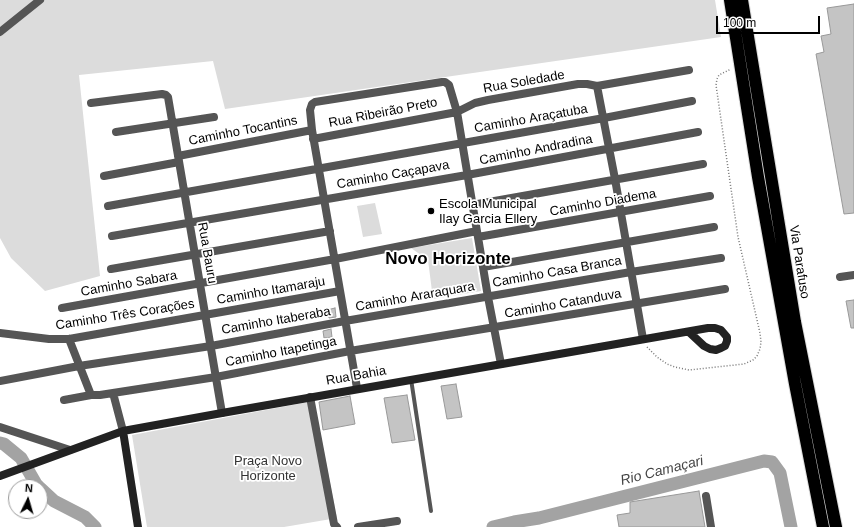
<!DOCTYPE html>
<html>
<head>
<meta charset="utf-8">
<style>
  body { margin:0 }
  #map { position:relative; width:854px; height:527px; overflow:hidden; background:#fff; font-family:Helvetica,sans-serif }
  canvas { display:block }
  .north { position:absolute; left:8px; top:479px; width:40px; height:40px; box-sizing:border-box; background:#fff; border:1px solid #999; border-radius:50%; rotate:5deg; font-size:11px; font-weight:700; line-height:16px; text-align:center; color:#000 }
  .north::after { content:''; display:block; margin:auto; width:14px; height:18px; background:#000; clip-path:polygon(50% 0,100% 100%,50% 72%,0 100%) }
  .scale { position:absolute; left:716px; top:16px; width:104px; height:18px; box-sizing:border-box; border:2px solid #000; border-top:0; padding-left:5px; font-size:12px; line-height:14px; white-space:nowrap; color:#000; -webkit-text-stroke:3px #fff; paint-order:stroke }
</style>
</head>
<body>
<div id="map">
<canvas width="854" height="527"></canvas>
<div class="north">N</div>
<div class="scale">100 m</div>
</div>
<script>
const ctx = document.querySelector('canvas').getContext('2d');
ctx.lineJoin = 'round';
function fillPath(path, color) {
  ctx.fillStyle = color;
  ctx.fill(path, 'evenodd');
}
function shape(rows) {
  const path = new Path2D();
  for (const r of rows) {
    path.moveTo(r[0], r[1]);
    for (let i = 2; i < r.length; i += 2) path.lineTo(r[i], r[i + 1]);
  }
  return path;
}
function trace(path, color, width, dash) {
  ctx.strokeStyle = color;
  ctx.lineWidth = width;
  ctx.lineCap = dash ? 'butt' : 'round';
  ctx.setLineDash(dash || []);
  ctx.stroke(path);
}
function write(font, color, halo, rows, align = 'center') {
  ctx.font = font + ' Helvetica,sans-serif';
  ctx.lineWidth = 3.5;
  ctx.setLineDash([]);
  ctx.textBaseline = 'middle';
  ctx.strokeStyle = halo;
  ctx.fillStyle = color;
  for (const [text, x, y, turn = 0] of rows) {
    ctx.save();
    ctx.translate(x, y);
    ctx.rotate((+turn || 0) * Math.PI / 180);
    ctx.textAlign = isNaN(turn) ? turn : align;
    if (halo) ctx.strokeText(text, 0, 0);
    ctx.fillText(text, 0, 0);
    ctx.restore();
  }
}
fillPath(shape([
  [0,0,715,0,721,37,225,109,213,61,79,75,100,276,45,291,11,258,0,238],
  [375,203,382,234,363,237,357,206],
  [472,238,481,291,433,299,428,260,411,248],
  [314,401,337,518,284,527,147,527,132,435]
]), '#dcdcdc');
trace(shape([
  [0,443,4,444,21,458,36,484,39,487],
  [40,488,54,501,85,517,95,527],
  [493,527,514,522,539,518,764,461,772,462,780,473,791,527]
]), '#a3a3a3', 13);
const building = shape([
  [854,4,854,213,844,214,816,54,824,52,821,36,831,34,827,8,854,4],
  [854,300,854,328,851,328,846,301,854,300],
  [335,308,336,317,329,318,327,310,335,308],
  [331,329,332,337,324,338,323,331,331,329],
  [456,384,462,417,447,419,441,386,456,384],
  [407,395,415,440,392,443,384,398,407,395],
  [350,396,355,424,323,430,319,402,350,396],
  [699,491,705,527,619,527,617,515,630,513,630,502,699,491]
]);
fillPath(building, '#c4c4c4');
trace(building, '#999', 1);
const highway = shape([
  [730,0,758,177,795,384,823,527],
  [742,0,795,322,836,527]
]);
trace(highway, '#dbdbdb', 14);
trace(shape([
  [647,347,657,357,667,364,675,367,689,370,744,364,753,360,757,356,760,349,761,342,760,333,738,237,716,85,717,79,719,75,731,69]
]), '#777', 1.5, [1, 2]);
trace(shape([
  [411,379,431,511]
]), '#555', 4);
trace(shape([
  [0,32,40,0],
  [597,86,615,179,643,339],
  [91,103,162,94,166,95,168,97,222,413],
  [116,132,214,117],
  [313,139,457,112,475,103,488,100,578,84,587,84,597,86,689,70],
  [178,156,312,130],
  [104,176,179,162],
  [472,205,703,164],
  [108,206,604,118,692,101],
  [112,236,467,175,698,132],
  [478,237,710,196],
  [483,267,714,227],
  [111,269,330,231],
  [840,277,854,275],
  [62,308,335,259,477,231],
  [0,333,49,339,69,339,340,291],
  [69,339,91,395],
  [0,381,79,366,211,346,345,321,631,272,721,258],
  [357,388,312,130,310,110,312,104,315,102,442,82,445,82,449,85,457,112,488,297,501,364],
  [113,393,123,431],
  [310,397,334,524,337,527],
  [64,400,91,395,100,395,216,377,350,351,725,289],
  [0,427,70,450],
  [706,496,711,527],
  [358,527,397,521]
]), '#555', 8);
trace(shape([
  [123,431,138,527],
  [0,476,123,431,222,413,708,328,715,328,721,330,727,337,727,341,725,346,721,348,716,350,710,349,704,346,689,332]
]), '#222', 8);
trace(highway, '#000', 12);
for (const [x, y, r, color] of [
  [431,211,4,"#000"]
]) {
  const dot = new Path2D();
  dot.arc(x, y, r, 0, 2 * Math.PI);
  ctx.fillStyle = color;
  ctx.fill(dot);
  trace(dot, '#fff', 1.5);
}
write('13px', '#000', '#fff', [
  ["Rua Soledade",524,82,-10],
  ["Rua Ribeirão Preto",383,113,-11],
  ["Caminho Araçatuba",531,119,-10],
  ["Caminho Tocantins",243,131,-11],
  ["Caminho Andradina",536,150,-11],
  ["Caminho Caçapava",393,175,-10],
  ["Caminho Diadema",603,203,-10],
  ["Rua Bauru",207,253,80],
  ["Via Parafuso",799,262,81],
  ["Caminho Casa Branca",557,272,-10],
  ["Caminho Sabara",129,284,-10],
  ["Caminho Itamaraju",271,291,-10],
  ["Caminho Araraquara",415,297,-10],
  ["Caminho Catanduva",563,304,-10],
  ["Caminho Três Corações",125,315,-9],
  ["Caminho Itaberaba",276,321,-10],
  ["Caminho Itapetinga",281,352,-11],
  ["Rua Bahia",356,376,-10]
]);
write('13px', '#000', '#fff', [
  ["Escola Municipal",439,204],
  ["Ilay Garcia Ellery",439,219]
], 'left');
write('13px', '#333', '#fff', [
  ["Praça Novo",268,461],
  ["Horizonte",268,476]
]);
write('italic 14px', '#444', '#fff', [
  ["Rio Camaçari",662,471,-14]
]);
write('bold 17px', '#000', '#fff', [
  ["Novo Horizonte",448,259]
]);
</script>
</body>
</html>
